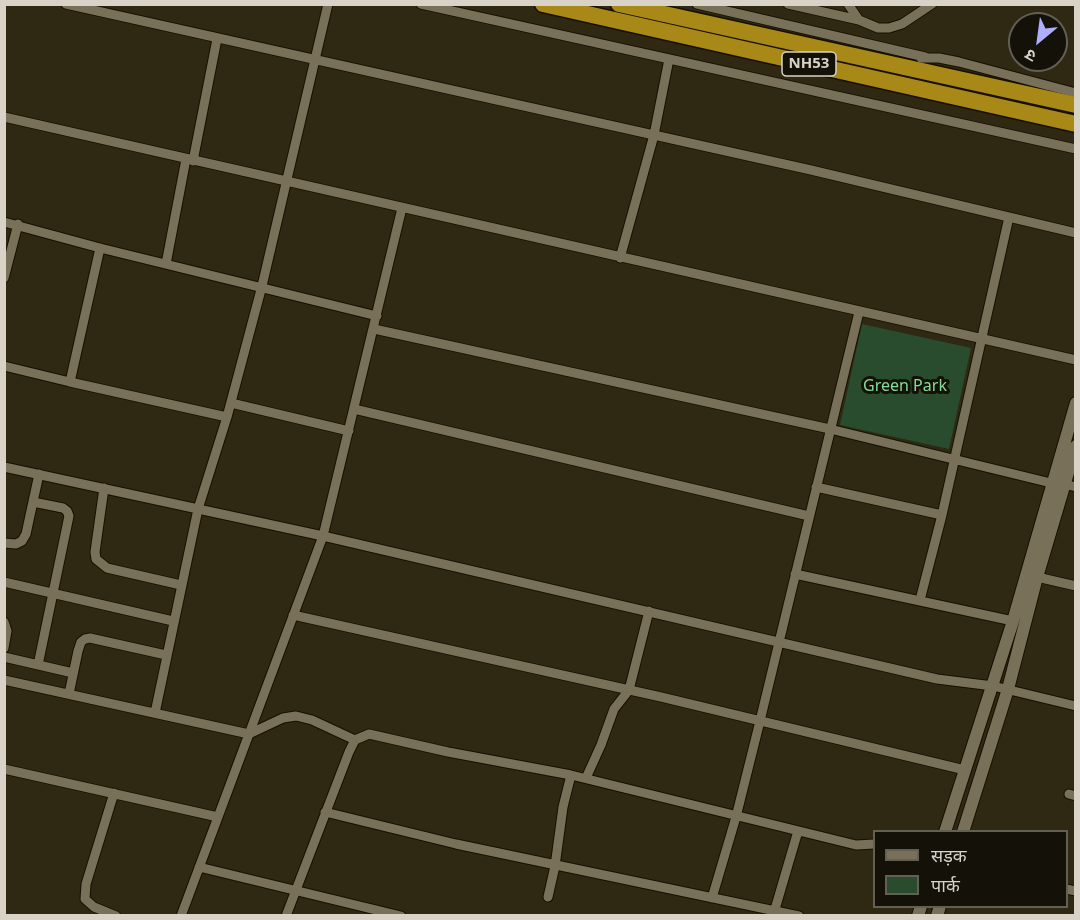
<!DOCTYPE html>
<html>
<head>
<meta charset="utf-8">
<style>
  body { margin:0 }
  #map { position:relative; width:1080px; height:920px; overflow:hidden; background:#2f2812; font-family:"Noto Sans","Noto Sans Devanagari",sans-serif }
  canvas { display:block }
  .frame { position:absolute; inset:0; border:6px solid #d8d3c6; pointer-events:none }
  .legend { position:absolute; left:873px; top:830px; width:195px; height:78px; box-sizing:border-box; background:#141108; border:2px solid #625f54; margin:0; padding:8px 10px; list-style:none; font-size:18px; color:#d8d3c6 }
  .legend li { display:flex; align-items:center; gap:12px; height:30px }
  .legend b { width:30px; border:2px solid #625f54 }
  .north { position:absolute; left:1008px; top:12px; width:60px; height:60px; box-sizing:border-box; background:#141108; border:2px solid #625f54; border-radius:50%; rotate:209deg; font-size:16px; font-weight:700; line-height:24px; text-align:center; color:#d8d3c6 }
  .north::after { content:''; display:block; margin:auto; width:21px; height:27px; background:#adaffb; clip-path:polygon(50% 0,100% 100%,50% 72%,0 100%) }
</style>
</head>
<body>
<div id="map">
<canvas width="1080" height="920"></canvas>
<div class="frame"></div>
<ul class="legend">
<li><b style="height:8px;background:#787058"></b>सड़क</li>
<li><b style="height:16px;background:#294c2f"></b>पार्क</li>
</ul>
<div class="north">उ</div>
</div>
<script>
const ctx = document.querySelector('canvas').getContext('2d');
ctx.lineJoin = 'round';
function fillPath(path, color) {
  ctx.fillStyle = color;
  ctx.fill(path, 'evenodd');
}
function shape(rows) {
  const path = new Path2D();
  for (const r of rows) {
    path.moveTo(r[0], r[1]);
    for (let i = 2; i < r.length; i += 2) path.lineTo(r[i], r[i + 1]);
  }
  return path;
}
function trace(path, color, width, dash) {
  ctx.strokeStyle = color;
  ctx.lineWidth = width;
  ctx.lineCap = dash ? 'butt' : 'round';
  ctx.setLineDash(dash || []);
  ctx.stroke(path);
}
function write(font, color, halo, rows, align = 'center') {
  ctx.font = font + ' "Noto Sans",sans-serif';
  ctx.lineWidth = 6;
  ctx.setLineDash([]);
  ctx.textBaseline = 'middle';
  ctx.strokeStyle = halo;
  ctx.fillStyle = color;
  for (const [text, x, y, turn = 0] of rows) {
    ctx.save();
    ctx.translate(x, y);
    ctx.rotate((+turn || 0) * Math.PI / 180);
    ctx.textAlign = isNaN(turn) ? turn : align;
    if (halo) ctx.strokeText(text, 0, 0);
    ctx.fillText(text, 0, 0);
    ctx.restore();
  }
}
fillPath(shape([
  [862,324,971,348,949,449,840,425]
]), '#294c2f');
const street = shape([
  [66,4,811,170,1076,233],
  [421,4,1076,149],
  [697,4,925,57],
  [788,4,859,20],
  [848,4,859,20,878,28,889,28,902,24,932,4],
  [921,58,939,58,959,62,1076,93],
  [4,117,1076,360],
  [193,161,217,39],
  [4,222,100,248,377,316],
  [620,258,654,135,669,59],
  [166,264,186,159],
  [4,278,18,224],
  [374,329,830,429,1051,483],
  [4,366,70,382,100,248],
  [70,382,227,417],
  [231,403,349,431],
  [354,409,809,516],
  [4,467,323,536,937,679,993,686,1076,706],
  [1064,484,1076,487],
  [816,487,942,515],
  [104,488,95,552,96,559,107,568,181,585],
  [33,502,63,508,67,511,69,516,38,665],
  [4,543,16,544,22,541,26,534,39,474],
  [795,574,1013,621],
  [1037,577,1076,586],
  [4,582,173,621],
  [920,600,942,515,1009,217],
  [293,615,661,697,965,770],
  [4,622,7,631,4,648],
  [4,657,73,673],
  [4,680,249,734,283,718,296,716,312,720,355,740],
  [69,694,78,651,81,642,85,639,90,638,166,655],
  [155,713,198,509,227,417,262,286,328,4],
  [4,769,218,817],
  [586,778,601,745,614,709,629,690,649,611],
  [114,793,86,884,85,899,94,907,116,916],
  [1069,794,1076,796],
  [325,812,456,844,799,916],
  [199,867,401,916],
  [1066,889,1076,891],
  [548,897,555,866,563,807,571,775],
  [712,898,736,817,760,721,859,312],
  [181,916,323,536,402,208],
  [286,916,349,752,355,740,369,734,448,752,571,775,856,845,874,844],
  [773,916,798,831]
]);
const secondary = shape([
  [945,832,1013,621,1076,403],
  [963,832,1008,689,1037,577,1076,446],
  [918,916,921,906],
  [937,916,940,906]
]);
const highway = shape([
  [543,4,1076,124],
  [619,4,1076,105]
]);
trace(street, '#171000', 11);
trace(secondary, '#171000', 14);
trace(highway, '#171000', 19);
trace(street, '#787058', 9);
trace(secondary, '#787058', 12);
trace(highway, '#a88917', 16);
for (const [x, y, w] of [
  [809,64,54]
]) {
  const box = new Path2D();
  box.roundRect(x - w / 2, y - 12, w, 24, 4.5);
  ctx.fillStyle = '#141108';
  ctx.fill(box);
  trace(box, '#d8d3c6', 1.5);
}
write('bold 15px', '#d8d3c6', null, [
  ["NH53",809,64]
]);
write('16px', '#85dc94', '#141108', [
  ["Green Park",905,386]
]);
</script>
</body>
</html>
